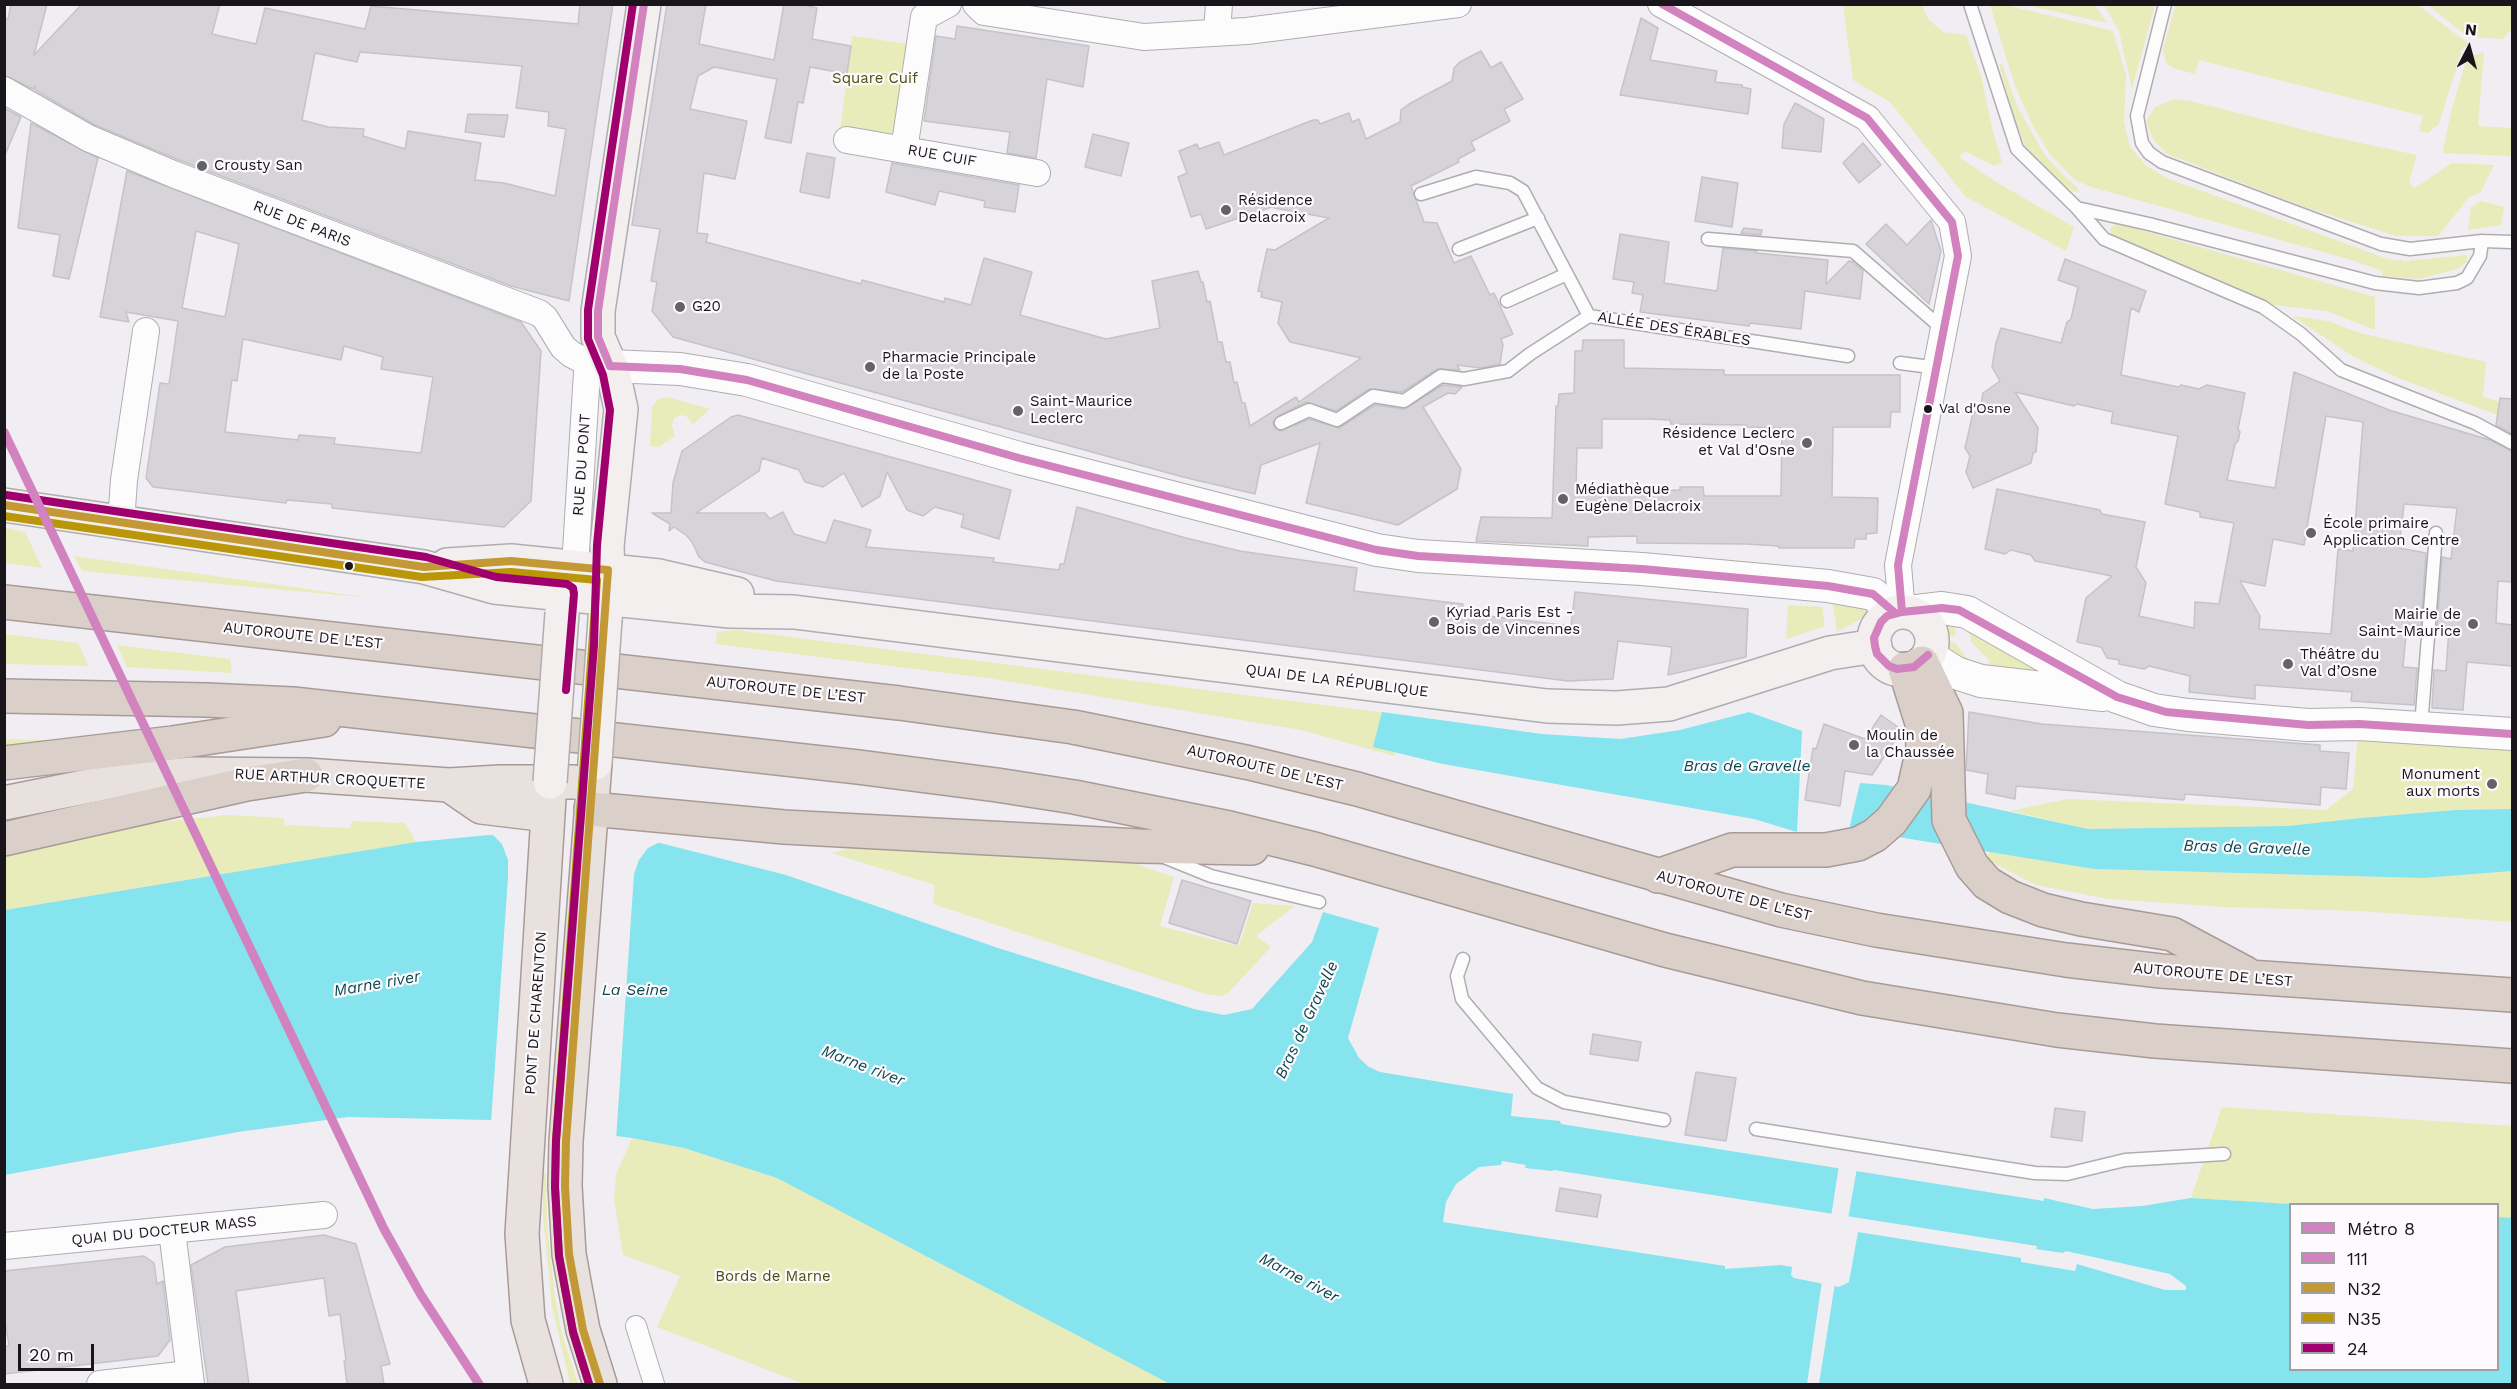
<!DOCTYPE html>
<html>
<head>
<meta charset="utf-8">
<style>
  body { margin:0 }
  #map { position:relative; width:2517px; height:1389px; overflow:hidden; background:#f1eef3; font-family:"Work Sans",sans-serif }
  canvas { display:block }
  .frame { position:absolute; inset:0; border:6px solid #18161a; pointer-events:none }
  .legend { position:absolute; left:2289px; top:1203px; width:210px; height:168px; box-sizing:border-box; background:#fdfafe; border:2px solid #a19fa3; margin:0; padding:8px 10px; list-style:none; font-size:18px; color:#18161a }
  .legend li { display:flex; align-items:center; gap:12px; height:30px }
  .legend b { width:30px; border:2px solid #a19fa3 }
  .north { position:absolute; left:2439px; top:18px; width:60px; height:60px; -webkit-text-stroke:4px #fdfafe; paint-order:stroke; rotate:6deg; font-size:16px; font-weight:700; line-height:24px; text-align:center; color:#18161a }
  .north::after { content:''; display:block; margin:auto; width:21px; height:27px; background:#18161a; clip-path:polygon(50% 0,100% 100%,50% 72%,0 100%) }
  .scale { position:absolute; left:18px; top:1344px; width:76px; height:27px; box-sizing:border-box; border:3px solid #18161a; border-top:0; padding-left:8px; font-size:18px; line-height:21px; white-space:nowrap; color:#18161a; -webkit-text-stroke:4px #fdfafe; paint-order:stroke }
</style>
</head>
<body>
<div id="map">
<canvas width="2517" height="1389"></canvas>
<div class="frame"></div>
<ul class="legend">
<li><b style="height:8px;background:#d282be"></b>Métro 8</li>
<li><b style="height:8px;background:#d282be"></b>111</li>
<li><b style="height:8px;background:#c29935"></b>N32</li>
<li><b style="height:8px;background:#ba9609"></b>N35</li>
<li><b style="height:8px;background:#a0006e"></b>24</li>
</ul>
<div class="north">N</div>
<div class="scale">20 m</div>
</div>
<script>
const ctx = document.querySelector('canvas').getContext('2d');
ctx.lineJoin = 'round';
function fillPath(path, color) {
  ctx.fillStyle = color;
  ctx.fill(path, 'evenodd');
}
function shape(rows) {
  const path = new Path2D();
  for (const r of rows) {
    if (r.length === 3) {
      path.moveTo(r[0] + r[2], r[1]);
      path.arc(r[0], r[1], r[2], 0, 2 * Math.PI);
      continue;
    }
    path.moveTo(r[0], r[1]);
    for (let i = 2; i < r.length; i += 2) path.lineTo(r[i], r[i + 1]);
  }
  return path;
}
function trace(path, color, width, dash) {
  ctx.strokeStyle = color;
  ctx.lineWidth = width;
  ctx.lineCap = dash ? 'butt' : 'round';
  ctx.setLineDash(dash || []);
  ctx.stroke(path);
}
function write(font, color, halo, rows, align = 'center') {
  ctx.font = font + ' "Work Sans",sans-serif';
  ctx.lineWidth = 4.5;
  ctx.setLineDash([]);
  ctx.textBaseline = 'middle';
  ctx.strokeStyle = halo;
  ctx.fillStyle = color;
  for (const [text, x, y, turn = 0] of rows) {
    ctx.save();
    ctx.translate(x, y);
    ctx.rotate((+turn || 0) * Math.PI / 180);
    ctx.textAlign = isNaN(turn) ? turn : align;
    if (halo) ctx.strokeText(text, 0, 0);
    ctx.fillText(text, 0, 0);
    ctx.restore();
  }
}
fillPath(shape([
  [2176,4,2418,5,2469,44,2462,49,2439,124,2428,133,2419,131,2423,116,2199,60,2195,74,2173,68,2166,63,2163,49],
  [1843,5,1922,5,1928,19,1943,32,1966,35,1981,75,1992,128,2002,163,1994,166,1965,151,1959,157,1996,182,2074,227,2066,251,1966,197,1890,102,1853,80],
  [1990,5,2006,5,2113,31,2126,75,2124,122,2130,147,2146,166,2169,179,2388,259,2405,261,2467,255,2467,262,2457,269,2419,279,2382,276,2382,271,2355,261,2091,187,2075,180,2049,153,2032,124,2015,86],
  [2026,5,2095,5,2107,23],
  [2104,5,2155,5,2132,89,2119,31],
  [2428,5,2512,5,2512,29,2502,39,2468,37],
  [852,36,909,44,895,131,884,137,840,130],
  [2484,52,2478,126,2512,128,2512,156,2444,153,2443,150,2451,112,2465,64,2472,56],
  [1999,64,2002,64,2017,106,2044,154,2064,176,2078,188,2078,192,2068,189,2045,171,2026,148,2014,118],
  [2174,99,2191,101,2328,136,2417,155,2409,182,2415,188,2452,163,2494,165,2480,193,2469,197,2438,236,2396,236,2302,206,2167,154,2153,139,2146,121,2155,107],
  [2481,201,2504,207,2501,225,2468,230,2471,207],
  [2116,223,2375,297,2375,330,2326,311,2273,305,2112,235,2110,229],
  [2292,316,2328,321,2360,333,2486,362,2483,397,2500,402,2498,415,2398,378,2354,357],
  [667,397,710,409,693,424,686,416,680,415,674,418,672,426,675,436,659,447,650,446,652,407,658,399],
  [5,528,25,532,42,568,5,563],
  [74,556,370,598,82,571],
  [1832,598,1871,610,1868,615,1837,632],
  [1788,605,1822,607,1825,626,1786,639],
  [1944,621,1956,622,1955,637,1948,635,1947,639,1956,644,1966,657,1975,665,1942,650,1937,635,1939,626],
  [1968,629,2055,674,1990,672,1989,660,1972,643],
  [736,630,1410,716,1394,756,1301,730,994,679,716,644,717,632],
  [5,634,78,643,89,666,5,664],
  [117,645,230,659,232,673,127,667],
  [2359,724,2512,736,2512,809,2455,810,2361,818,2288,826,2088,829,2010,811,2067,799,2326,810,2353,789],
  [5,739,91,741,5,754],
  [228,815,283,818,285,825,350,828,352,821,405,823,416,842,5,910,4,857,147,823],
  [857,847,1116,857,1174,877,1160,926,1239,946,1253,903,1295,906,1256,936,1271,947,1228,993,1222,996,1205,994,933,904,935,885,831,853],
  [1990,851,2094,869,2423,878,2512,871,2512,922,2360,911,2224,907,2108,899,2036,885,1986,859],
  [2222,1107,2512,1126,2512,1218,2498,1217,2498,1204,2291,1204,2191,1198],
  [632,1138,684,1148,777,1178,1170,1384,804,1384,657,1327,680,1276,623,1255,614,1201,616,1175],
  [543,1173,546,1173,547,1226,555,1297,562,1334,578,1384,570,1384,552,1306,543,1217]
]), '#e8ebba');
fillPath(shape([
  [1382,712,1542,734,1620,739,1680,730,1749,712,1802,731,1797,832,1754,819,1443,764,1373,747],
  [1860,783,1886,785,2088,829,2288,826,2361,818,2455,810,2512,809,2512,871,2423,878,2094,869,1849,829],
  [489,835,656,842,786,875,998,948,1194,1009,1224,1015,1252,1009,1312,942,1323,912,1379,928,1348,1038,1359,1058,1369,1067,1380,1072,1513,1094,1511,1116,1560,1121,1561,1124,2044,1201,2044,1198,2093,1209,2142,1206,2191,1198,2291,1204,2290,1370,2498,1370,2498,1217,2512,1218,2512,1384,1170,1384,777,1178,684,1148,632,1138,490,1120,348,1117,238,1132,5,1175,5,910,416,842],
  [1502,1161,1526,1165,1525,1168,1552,1171,1554,1170,2037,1246,2036,1249,2063,1253,2066,1251,2170,1274,2186,1286,2186,1290,2165,1290,2077,1264,2075,1271,2021,1262,2021,1258,1858,1232,1849,1282,1839,1287,1794,1278,1791,1275,1792,1267,1781,1265,1725,1269,1725,1266,1443,1222,1446,1202,1456,1184,1479,1167,1501,1165]
]), '#85e4ed');
fillPath(shape([
  [490,832,662,841,648,848,639,860,634,874,616,1140,491,1123,508,877,508,860,502,844],
  [1839,1165,1857,1168,1848,1219,1831,1217],
  [1822,1281,1835,1283,1819,1384,1807,1384]
]), '#f1eef3');
const building = shape([
  [11,4,47,4,34,55,82,4,220,4,212,34,256,44,265,8,365,29,371,6,578,24,580,4,613,4,569,301,511,286,179,160,95,125,35,90,35,86,33,89,4,75,4,19,8,19,11,4],
  [360,52,522,66,516,108,549,112,548,126,566,129,555,196,504,183,475,180,481,143,408,131,405,149,363,136,364,129,328,127,302,120,315,53,357,62,360,52],
  [667,4,706,4,699,44,774,60,784,4,799,4,817,8,812,39,851,46,847,74,810,67,803,103,798,102,791,143,765,138,777,79,714,67,698,76,690,109,747,121,735,179,704,173,697,233,708,234,706,242,861,284,862,280,944,302,945,298,971,305,984,258,1032,272,1020,315,1106,339,1160,328,1152,281,1198,271,1201,282,1203,282,1207,302,1210,301,1218,342,1222,342,1226,362,1230,362,1234,383,1237,382,1242,403,1245,403,1250,426,1296,397,1299,402,1361,358,1290,342,1278,323,1282,302,1261,297,1262,292,1258,291,1267,249,1275,250,1329,218,1274,208,1275,206,1206,229,1201,214,1191,217,1178,177,1187,173,1179,151,1197,144,1199,149,1219,142,1224,155,1313,120,1318,120,1320,124,1349,113,1352,122,1359,119,1366,139,1400,122,1401,110,1409,104,1452,81,1454,68,1460,62,1481,51,1491,68,1501,62,1523,99,1504,109,1510,121,1471,142,1475,150,1458,159,1459,162,1411,186,1424,222,1437,223,1454,263,1471,256,1490,295,1494,293,1513,334,1501,339,1503,345,1500,364,1481,368,1457,365,1460,370,1437,369,1402,392,1369,389,1336,411,1306,402,1278,416,1273,422,1274,427,1280,431,1309,419,1339,428,1375,405,1404,409,1443,385,1462,387,1455,394,1448,393,1423,407,1461,469,1457,489,1398,525,1306,503,1320,443,1261,465,1255,494,1183,477,673,337,652,311,657,282,651,281,660,229,632,225,667,4],
  [1641,18,1658,28,1650,60,1717,71,1715,82,1742,85,1742,87,1751,89,1748,114,1620,95,1641,18],
  [957,26,1089,46,1083,87,1047,79,1036,158,1007,153,1010,132,924,121,936,36,955,39,957,26],
  [1795,103,1824,119,1821,152,1782,148,1784,124,1795,103],
  [4,108,21,117,5,155,4,155,4,108],
  [468,114,508,115,504,137,465,132,468,114],
  [31,123,98,158,69,279,53,276,60,235,18,228,31,123],
  [1093,134,1129,143,1121,176,1085,167,1093,134],
  [1863,143,1881,165,1859,183,1843,163,1863,143],
  [807,153,835,158,829,198,800,192,807,153],
  [892,163,1019,185,1015,212,984,207,985,201,939,191,935,205,886,192,892,163],
  [127,171,521,322,541,351,531,501,504,527,332,508,332,504,287,500,286,503,153,487,146,478,160,383,169,384,178,321,126,312,129,322,100,317,127,171],
  [196,231,239,244,225,317,182,308,196,231],
  [243,339,341,360,344,346,383,357,381,369,433,377,421,453,334,444,335,438,299,435,298,440,225,432,232,380,237,381,243,339],
  [1702,177,1738,183,1732,227,1695,221,1702,177],
  [1931,220,1941,251,1929,304,1866,244,1886,224,1907,245,1931,220],
  [1744,228,1762,230,1761,235,1741,233,1744,228],
  [1620,234,1669,242,1664,283,1717,291,1723,248,1757,251,1756,253,1828,260,1826,284,1849,261,1853,262,1863,271,1860,299,1805,291,1801,329,1750,323,1749,326,1640,312,1643,295,1632,293,1634,282,1613,279,1620,234],
  [2065,259,2146,291,2139,312,2131,308,2121,375,2178,387,2181,385,2199,389,2207,385,2245,393,2238,429,2240,432,2238,441,2235,444,2227,480,2275,488,2294,372,2389,410,2490,440,2512,451,2512,582,2498,581,2496,623,2512,625,2512,666,2467,662,2463,710,2432,708,2434,670,2446,671,2449,629,2437,627,2442,557,2451,559,2457,508,2404,504,2399,548,2426,553,2421,626,2407,624,2403,667,2417,668,2414,705,2351,701,2352,692,2255,685,2255,699,2189,692,2190,676,2149,666,2144,669,2119,664,2119,660,2107,658,2101,647,2077,642,2086,598,2112,576,2035,561,2031,555,2011,550,2005,554,1985,549,1997,489,2100,510,2102,514,2145,522,2136,567,2146,583,2139,616,2194,628,2195,602,2219,604,2234,523,2200,517,2200,512,2165,504,2178,436,2111,423,2113,412,2077,404,2074,406,2015,392,2038,428,2036,452,2033,453,2031,463,1973,488,1966,472,1970,456,1965,448,1973,413,1980,409,1983,393,2000,381,1992,367,1996,343,2001,328,2061,343,2067,322,2071,319,2078,287,2058,280,2065,259],
  [2326,416,2363,422,2353,551,2338,549,2331,634,2259,629,2260,616,2240,581,2265,586,2273,539,2304,545,2326,416],
  [1583,340,1624,340,1624,368,1724,370,1724,375,1900,375,1900,412,1891,412,1890,427,1833,427,1832,497,1878,498,1877,533,1866,534,1866,539,1855,539,1854,548,1779,548,1778,546,1746,544,1637,543,1637,536,1588,537,1588,546,1476,541,1481,517,1552,518,1556,406,1558,406,1559,394,1574,393,1575,351,1582,351,1583,340],
  [1602,419,1649,419,1670,420,1671,424,1746,425,1747,427,1782,428,1781,496,1704,496,1703,487,1680,487,1680,490,1649,491,1590,491,1590,489,1576,488,1577,448,1602,448,1602,419],
  [2500,398,2512,399,2512,434,2496,425,2500,398],
  [738,415,1011,490,999,539,961,527,964,515,935,507,923,516,907,510,887,472,880,496,862,507,844,473,823,487,805,482,799,470,762,458,759,471,696,513,765,513,770,519,783,512,794,534,826,543,834,520,871,530,866,547,994,558,993,562,1059,570,1060,564,1064,564,1077,507,1186,538,1240,551,1357,568,1354,591,1463,604,1462,613,1571,626,1575,592,1748,609,1746,657,1668,675,1672,647,1618,641,1613,679,1568,681,776,581,705,562,699,557,692,542,686,535,674,527,669,531,670,524,652,513,671,513,673,483,682,451,731,417,738,415],
  [1969,712,2042,724,2320,745,2320,751,2349,753,2346,789,2321,787,2320,805,2185,794,2184,800,2016,786,2015,799,1986,793,1988,774,1966,770,1969,712],
  [1881,715,1902,730,1872,775,1845,771,1840,806,1805,800,1813,748,1816,749,1824,724,1865,739,1881,715],
  [1182,880,1251,901,1237,944,1169,923,1182,880],
  [1593,1034,1641,1042,1638,1061,1590,1054,1593,1034],
  [1696,1072,1736,1078,1726,1141,1685,1135,1696,1072],
  [2055,1108,2085,1112,2082,1141,2051,1137,2055,1108],
  [1560,1188,1601,1195,1597,1217,1556,1211,1560,1188],
  [324,1235,356,1244,390,1364,381,1366,384,1384,347,1384,344,1361,346,1361,340,1314,329,1316,324,1278,236,1291,249,1384,208,1384,191,1265,225,1247,324,1235],
  [144,1256,154,1263,157,1284,163,1281,170,1340,158,1356,4,1374,4,1346,9,1346,4,1314,4,1271,144,1256]
]);
fillPath(building, '#d6d4d8');
trace(building, '#c5c3c7', 1.5);
const service = shape([
  [1970,4,2017,149,2077,208,2104,239,2263,307,2301,334,2341,370,2475,423,2512,443],
  [2165,4,2137,116,2142,143,2149,153,2162,162,2381,244,2410,249,2482,241,2512,242],
  [1421,194,1476,177,1510,183,1523,191,1589,316],
  [2077,208,2149,224,2375,283,2419,288,2457,283,2467,278,2480,256,2482,241],
  [1708,239,1853,251,1944,330],
  [1459,249,1538,218],
  [1507,301,1567,274],
  [1900,363,1938,368],
  [1281,423,1309,410,1337,420,1373,396,1404,401,1441,376,1464,379,1508,371,1530,354,1589,316,1848,356],
  [2421,727,2436,533],
  [1164,857,1211,876,1319,902],
  [1463,959,1457,976,1462,999,1537,1088,1564,1102,1664,1120],
  [1756,1129,2035,1173,2067,1174,2125,1160,2224,1154]
]);
const pedestrian = shape([
  [636,1326,654,1384]
]);
const minor = shape([
  [976,4,984,12,1144,37,1247,31,1458,4],
  [1661,4,1867,118,1952,222,1958,256,1898,565,1902,612],
  [1217,32,1219,4],
  [4,90,88,138,173,174,539,313,545,318,563,347,571,354,590,364,610,366],
  [847,140,1037,173],
  [904,150,924,17,948,4],
  [121,523,124,480,146,331],
  [575,567,587,372,590,364],
  [172,1231,191,1384],
  [4,1246,324,1215],
  [100,1384,189,1374]
]);
const tertiary = shape([
  [610,366,680,369,747,380,1019,458,1377,550,1418,556,1642,569,1828,586,1873,594,1895,613],
  [1909,612,1942,608,1967,612,2117,697,2154,710,2188,715,2308,725,2359,724,2512,734],
  [1928,655,1956,673,1981,681,2103,695]
]);
const secondary = shape([
  [4,505,424,567,494,587,730,611,794,612,1547,706,1617,708,1669,704,1830,653,1875,646],
  [447,565,511,561,659,576,737,594],
  [1903,641,29],
  [605,619,608,570,607,546,621,409,613,372,598,337,598,311,644,4]
]);
const primary = shape([
  [595,763,566,1141,565,1186,569,1254,574,1282,583,1330,600,1384],
  [449,785,481,807,548,815],
  [4,803,109,782,192,774,306,775,449,785,500,782,573,782],
  [546,1384,528,1320,522,1234,550,782]
]);
const motorway = shape([
  [4,602,899,703,1073,727,1250,763,1357,789,1781,910,1876,930,2066,960,2161,971,2512,995],
  [1922,663,1946,713,1949,820,1972,866,1987,883,2010,897,2043,910,2081,919,2172,934,2245,973],
  [4,696,207,700,293,704,858,767,997,785,1074,797,1229,828,1314,849,1665,950,1862,998,2057,1030,2155,1041,2512,1066],
  [4,763,172,743,324,720],
  [591,809,784,827,1139,846,1252,848],
  [4,839,247,784,306,775],
  [1658,876,1732,850,1826,850,1858,844,1875,835,1891,821,1914,789,1923,749,1922,723,1905,669]
]);
trace(service, '#afadb0', 15);
trace(pedestrian, '#afadb0', 22);
trace(minor, '#afadb0', 28);
trace(tertiary, '#afadb0', 34);
trace(secondary, '#afadb0', 36);
trace(primary, '#a89b97', 36);
trace(motorway, '#a89b97', 36);
trace(service, '#fdfcfd', 12);
trace(pedestrian, '#fdfcfd', 20);
trace(minor, '#fdfcfd', 26);
trace(tertiary, '#fdfcfd', 32);
trace(secondary, '#f3efee', 33);
trace(primary, '#e8e1de', 33);
trace(motorway, '#dbcfc9', 33);
const secondaryBridge = shape([
  [595,763,605,619],
  [550,782,562,613]
]);
trace(secondaryBridge, '#afadb0', 36, []);
trace(secondaryBridge, '#f3efee', 33);
trace(shape([
  [1662,4,1867,118,1952,222,1958,256,1898,565,1902,612],
  [610,366,680,369,747,380,1019,458,1377,550,1418,556,1642,569,1828,586,1873,594,1895,613],
  [610,366,598,337,598,311,644,4],
  [1928,655,1914,667,1897,669,1889,666,1877,654,1875,646,1874,638,1881,622,1887,616,1902,612,1942,608,1959,610,2117,697,2166,712,2308,725,2359,724,2512,734]
]), '#d282be', 8);
trace(shape([
  [4,505,424,567,511,561,608,570,566,1141,565,1186,569,1254,583,1330,600,1384]
]), '#c29935', 8);
trace(shape([
  [4,516,422,577,511,572,597,580,556,1140,555,1186,559,1256,573,1332,589,1384]
]), '#ba9609', 8);
trace(shape([
  [6,495,426,557,496,577,567,584,573,588,574,594,566,690],
  [589,1384,573,1332,559,1256,555,1187,556,1141,594,645,597,545,610,410,603,375,588,339,588,310,633,4]
]), '#a0006e', 8);
trace(shape([
  [4,432,384,1229,421,1295,479,1384]
]), '#d282be', 9);
for (const [x, y, r, color] of [
  [202,166,6,"#646266"],
  [1226,210,6,"#646266"],
  [680,307,6,"#646266"],
  [870,367,6,"#646266"],
  [1928,409,5,"#18161a"],
  [1018,411,6,"#646266"],
  [1807,443,6,"#646266"],
  [1563,499,6,"#646266"],
  [2311,533,6,"#646266"],
  [349,566,5,"#18161a"],
  [1434,622,6,"#646266"],
  [2473,624,6,"#646266"],
  [2288,664,6,"#646266"],
  [1854,745,6,"#646266"],
  [2492,784,6,"#646266"]
]) {
  const dot = new Path2D();
  dot.arc(x, y, r, 0, 2 * Math.PI);
  ctx.fillStyle = color;
  ctx.fill(dot);
  trace(dot, '#fdfafe', 2);
}
write('14px', '#18161a', '#fdfafe', [
  ["Val d'Osne",1939,409]
], 'left');
write('15px', '#4d5109', '#fdfafe', [
  ["Square Cuif",875,79],
  ["Bords de Marne",773,1277]
]);
write('15px', '#18161a', '#fdfafe', [
  ["RUE CUIF",942,156,10],
  ["RUE DE PARIS",302,224,21],
  ["ALLÉE DES ÉRABLES",1674,329,9],
  ["RUE DU PONT",582,465,-86],
  ["AUTOROUTE DE L’EST",303,636,6],
  ["QUAI DE LA RÉPUBLIQUE",1337,681,7],
  ["AUTOROUTE DE L’EST",786,690,6],
  ["AUTOROUTE DE L’EST",1265,768,13],
  ["RUE ARTHUR CROQUETTE",330,779,3],
  ["AUTOROUTE DE L’EST",1734,896,15],
  ["AUTOROUTE DE L’EST",2213,975,5],
  ["PONT DE CHARENTON",536,1013,-86],
  ["QUAI DU DOCTEUR MASS",164,1231,-6]
]);
write('15px', '#18161a', '#fdfafe', [
  ["Crousty San",214,166],
  ["Résidence",1238,201],
  ["Delacroix",1238,218],
  ["G20",692,307],
  ["Pharmacie Principale",882,358],
  ["de la Poste",882,375],
  ["Saint-Maurice",1030,402],
  ["Leclerc",1030,419],
  ["Résidence Leclerc",1795,434,"right"],
  ["et Val d'Osne",1795,451,"right"],
  ["Médiathèque",1575,490],
  ["Eugène Delacroix",1575,507],
  ["École primaire",2323,524],
  ["Application Centre",2323,541],
  ["Kyriad Paris Est -",1446,613],
  ["Bois de Vincennes",1446,630],
  ["Mairie de",2461,615,"right"],
  ["Saint-Maurice",2461,632,"right"],
  ["Théâtre du",2300,655],
  ["Val d’Osne",2300,672],
  ["Moulin de",1866,736],
  ["la Chaussée",1866,753],
  ["Monument",2480,775,"right"],
  ["aux morts",2480,792,"right"]
], 'left');
write('italic 16px', '#0a484d', '#fdfafe', [
  ["Bras de Gravelle",1747,766],
  ["Bras de Gravelle",2247,848,2],
  ["Marne river",377,984,-10],
  ["La Seine",635,990],
  ["Bras de Gravelle",1307,1020,-65],
  ["Marne river",863,1066,21],
  ["Marne river",1299,1278,28]
]);
</script>
</body>
</html>
